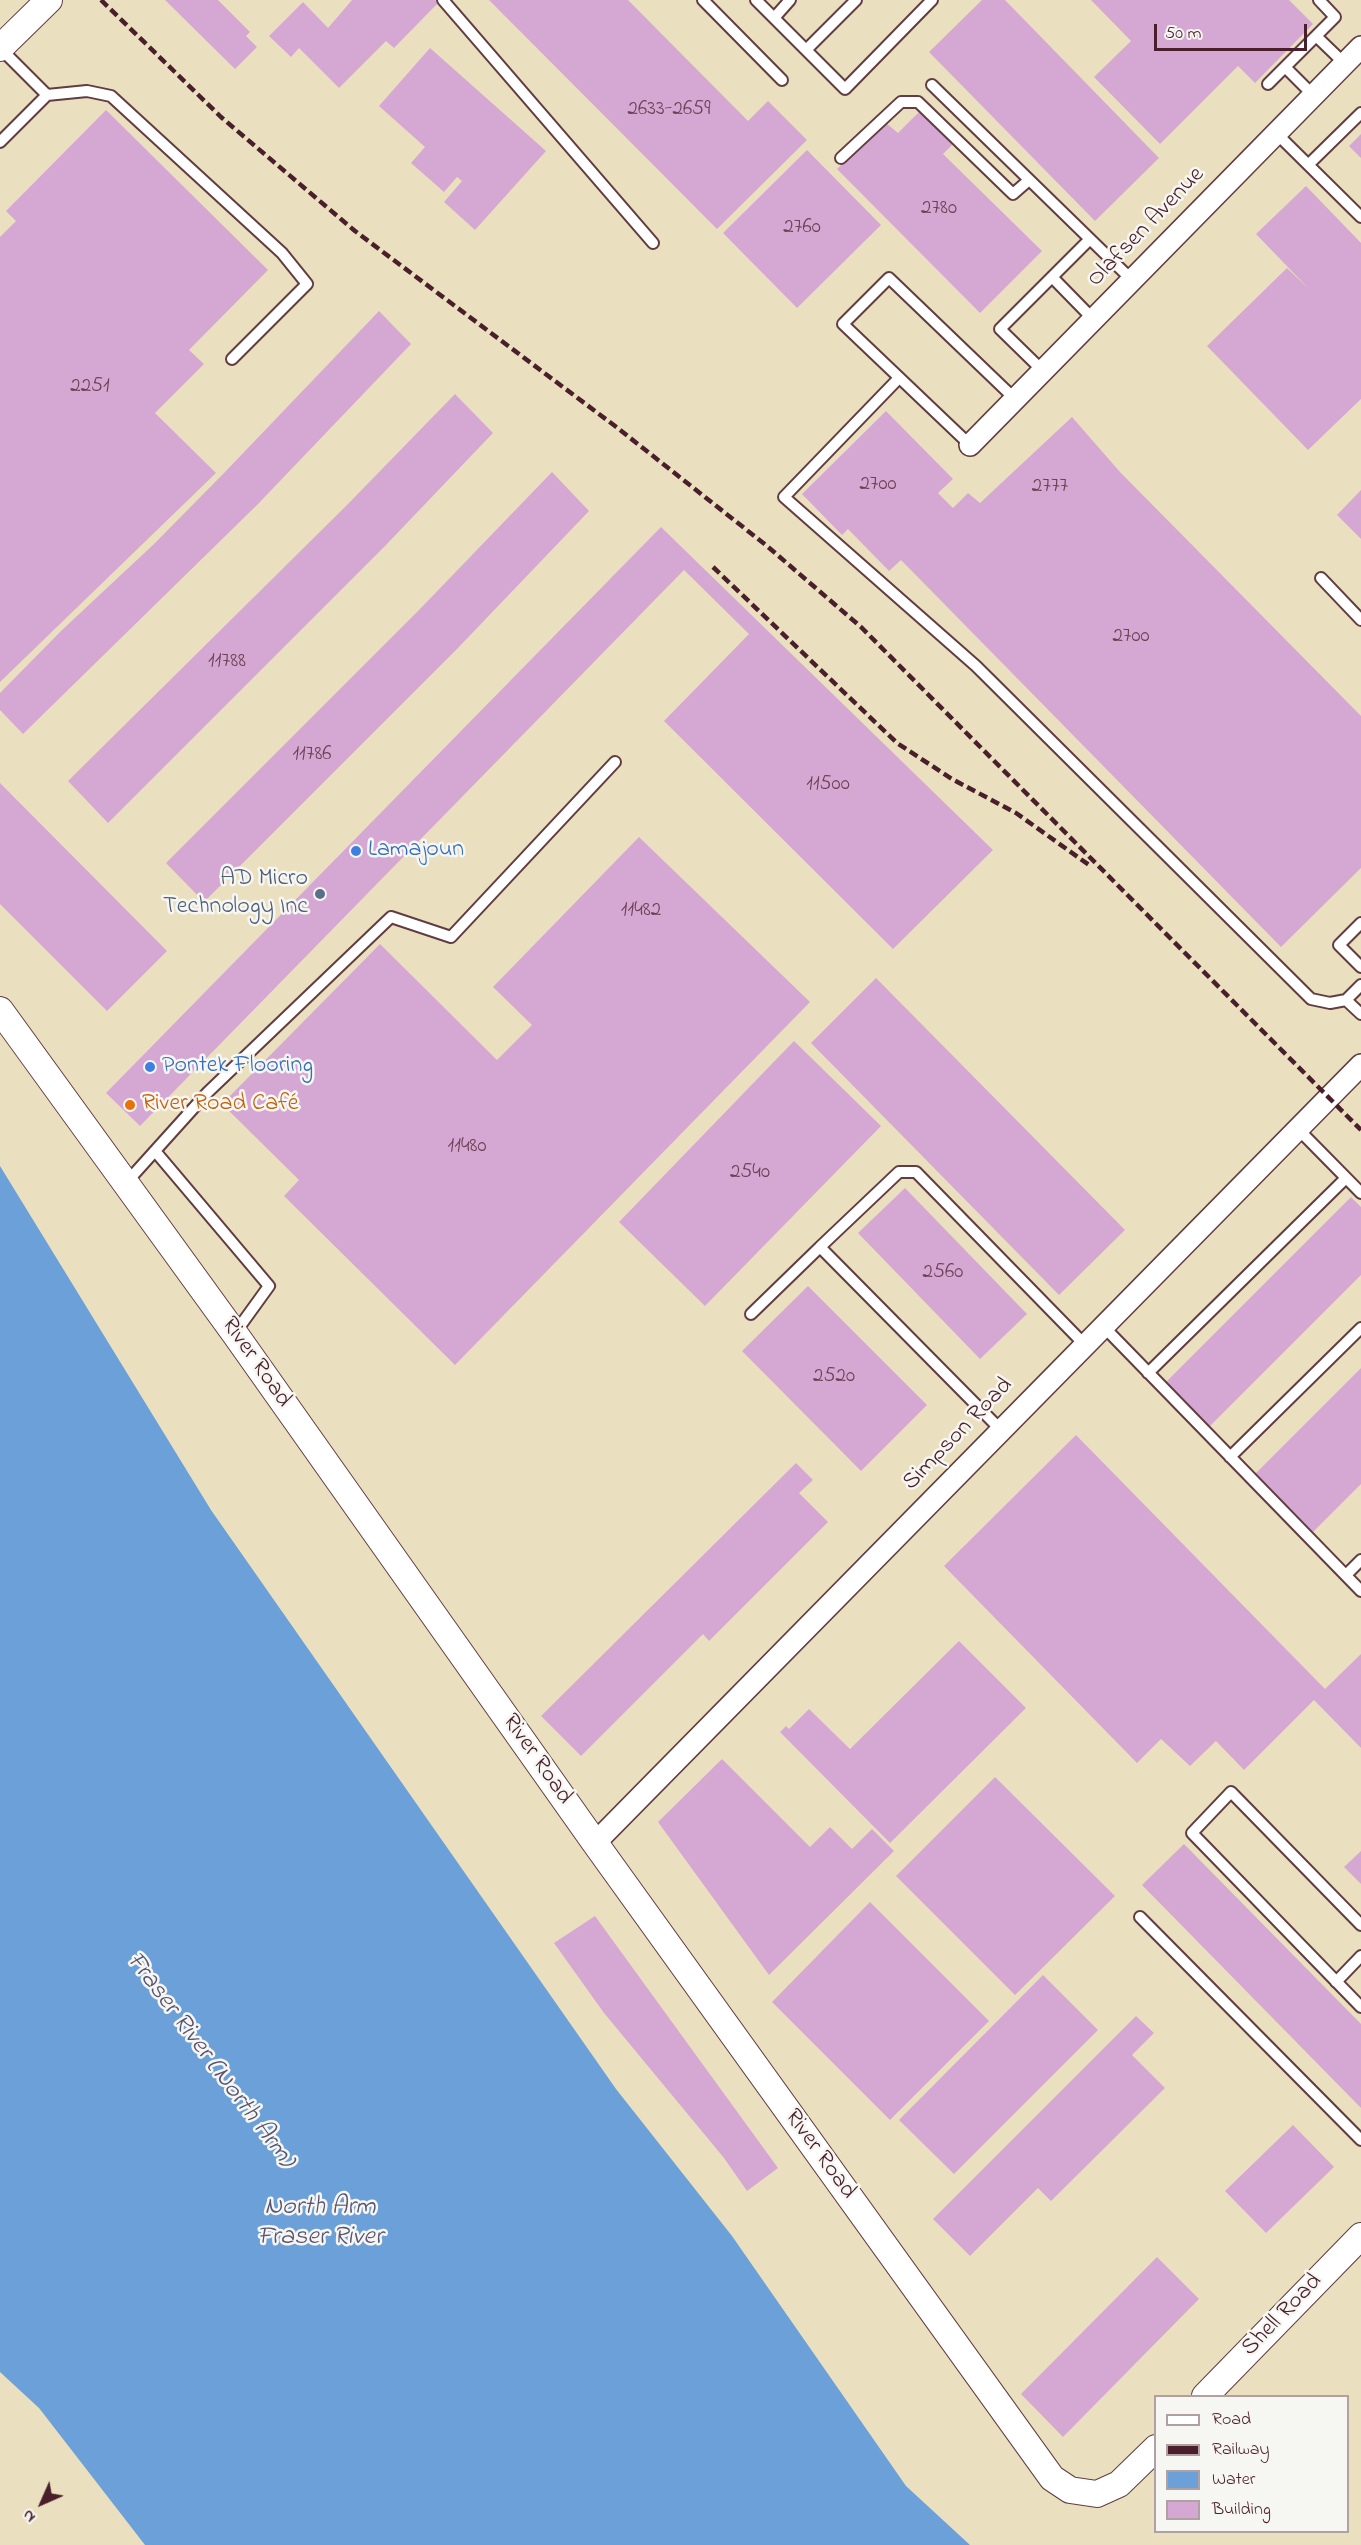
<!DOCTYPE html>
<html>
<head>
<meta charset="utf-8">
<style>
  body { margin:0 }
  #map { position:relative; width:1361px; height:2545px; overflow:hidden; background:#eae0bf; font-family:"Indie Flower",sans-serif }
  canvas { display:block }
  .legend { position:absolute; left:1154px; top:2395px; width:195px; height:138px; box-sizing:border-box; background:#f6f6f2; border:2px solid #b1a0a2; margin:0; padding:8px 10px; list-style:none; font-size:18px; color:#4a1f2b }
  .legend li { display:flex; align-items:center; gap:12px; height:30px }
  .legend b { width:30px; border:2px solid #b1a0a2 }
  .north { position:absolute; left:12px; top:2473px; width:60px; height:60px; -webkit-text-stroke:4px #f6f6f2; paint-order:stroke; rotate:225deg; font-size:16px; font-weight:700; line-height:24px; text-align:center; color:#4a1f2b }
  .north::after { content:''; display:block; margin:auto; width:21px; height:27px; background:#4a1f2b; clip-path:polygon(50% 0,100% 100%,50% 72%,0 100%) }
  .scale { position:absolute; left:1154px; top:24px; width:153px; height:27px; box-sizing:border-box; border:3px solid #4a1f2b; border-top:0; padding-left:8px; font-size:18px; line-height:21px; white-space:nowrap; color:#4a1f2b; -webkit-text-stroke:4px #f6f6f2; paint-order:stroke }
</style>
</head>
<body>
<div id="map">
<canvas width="1361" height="2545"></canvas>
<ul class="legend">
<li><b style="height:8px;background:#fff"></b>Road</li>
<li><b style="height:8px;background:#4a1f2b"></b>Railway</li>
<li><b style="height:16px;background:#6ca0d8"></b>Water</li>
<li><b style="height:16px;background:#d5a8d4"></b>Building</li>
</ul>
<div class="north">N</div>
<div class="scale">50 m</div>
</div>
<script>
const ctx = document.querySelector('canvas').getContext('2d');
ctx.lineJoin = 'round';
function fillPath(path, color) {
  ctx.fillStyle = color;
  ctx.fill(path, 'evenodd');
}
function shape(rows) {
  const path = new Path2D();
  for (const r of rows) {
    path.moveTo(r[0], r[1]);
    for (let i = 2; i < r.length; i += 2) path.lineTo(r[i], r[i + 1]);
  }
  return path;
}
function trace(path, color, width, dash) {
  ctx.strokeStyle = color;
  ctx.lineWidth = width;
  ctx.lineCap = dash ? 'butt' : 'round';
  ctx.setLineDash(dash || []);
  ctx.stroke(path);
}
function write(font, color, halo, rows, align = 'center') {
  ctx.font = font + ' "Indie Flower",sans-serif';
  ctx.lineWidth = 5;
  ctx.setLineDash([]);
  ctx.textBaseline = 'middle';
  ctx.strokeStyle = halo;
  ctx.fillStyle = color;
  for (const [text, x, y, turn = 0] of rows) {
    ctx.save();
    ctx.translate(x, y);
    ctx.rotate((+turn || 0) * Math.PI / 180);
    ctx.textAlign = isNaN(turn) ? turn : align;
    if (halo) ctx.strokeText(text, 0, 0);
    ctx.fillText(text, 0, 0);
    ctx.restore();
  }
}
fillPath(shape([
  [0,1166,211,1510,616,2089,732,2236,906,2486,970,2545,145,2545,39,2408,0,2372]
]), '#6ca0d8');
fillPath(shape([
  [165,0,218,0,250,32,246,36,257,47,235,69],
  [352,0,435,0,438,3,394,48,386,41,339,88,299,48,291,57,269,36,303,2,328,28],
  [489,0,628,0,748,121,768,101,807,140,717,229],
  [982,0,1005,0,1159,158,1095,221,929,52],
  [1091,0,1289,0,1313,24,1255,83,1238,66,1160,144,1094,77,1131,41],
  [430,48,546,151,475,230,444,202,462,181,457,177,444,192,411,163,425,147,379,106],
  [106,110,268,270,189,350,204,364,155,413,216,473,0,682,0,237,16,221,6,211],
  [919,112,953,144,943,154,1042,251,980,313,837,169,886,123,898,133],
  [1361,134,1361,158,1349,146],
  [807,150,881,225,797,308,723,233],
  [1306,186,1361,243,1361,399,1308,450,1207,346,1287,268,1308,288,1256,234],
  [379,311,411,344,258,504,23,734,0,710,0,693,62,630,154,544,225,472],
  [455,394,493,433,385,546,108,823,68,781,347,505],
  [886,411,953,479,938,493,953,508,968,493,980,503,1072,417,1120,472,1361,716,1361,868,1281,947,901,560,889,571,848,529,842,535,802,494],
  [552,472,589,511,457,649,204,902,166,863,419,610],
  [1361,490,1361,539,1337,515],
  [661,527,993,850,893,949,664,721,749,634,684,570,140,1126,106,1093],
  [0,783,167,951,107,1011,0,904],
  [639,837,810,1002,455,1365,284,1196,299,1180,222,1104,380,944,497,1060,532,1025,493,987],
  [876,978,1125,1230,1059,1295,811,1043],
  [794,1041,881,1126,705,1306,619,1222],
  [905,1188,1027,1314,980,1359,858,1233],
  [1351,1197,1361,1207,1361,1275,1209,1427,1165,1383],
  [808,1286,927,1405,861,1471,742,1351],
  [1361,1368,1361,1484,1313,1532,1255,1474],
  [1076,1435,1325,1689,1361,1654,1361,1748,1314,1700,1244,1770,1216,1741,1190,1766,1161,1739,1137,1763,944,1566],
  [796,1463,813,1480,799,1493,828,1522,709,1641,703,1634,581,1756,541,1716],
  [959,1641,1026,1708,890,1843,780,1732,786,1726,789,1729,809,1709,850,1749],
  [722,1759,810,1847,830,1827,852,1849,872,1829,894,1851,769,1975,658,1822],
  [995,1777,1115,1896,1015,1995,896,1876],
  [1184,1844,1361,2024,1361,2108,1142,1885],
  [1361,1851,1361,1884,1344,1867],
  [870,1902,989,2021,890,2120,772,2002],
  [595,1916,778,2168,747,2191,724,2158,604,2013,554,1943],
  [1043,1975,1098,2030,954,2174,899,2120],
  [1136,2016,1154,2033,1132,2055,1165,2088,1051,2201,1038,2188,970,2256,933,2219],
  [1293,2125,1334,2167,1266,2233,1225,2191],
  [1157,2257,1199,2299,1063,2437,1021,2394]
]), '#d5a8d4');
const service = shape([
  [443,0,653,243],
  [703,0,782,80],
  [756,0,845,89,932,0],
  [1319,0,1335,17,1316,36,1344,63],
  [774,18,790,0],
  [806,50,856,0],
  [1285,67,1313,95],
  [1268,84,1316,36],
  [932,85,1132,280],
  [47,95,87,91,111,96,282,253,307,284,232,359],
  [1276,133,1361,217],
  [0,142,47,95,0,48],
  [841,158,901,102,918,102,1013,194,1029,180],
  [1309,164,1361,113],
  [1052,277,1093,319],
  [1043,371,1000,329,1090,239],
  [899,378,784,497,976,666,1311,999,1330,1003,1346,1000,1361,1014],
  [970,445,843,324,889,278,1015,399],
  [1321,578,1361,620],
  [1361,923,1339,945,1361,967],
  [1346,1000,1361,985],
  [1298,1129,1361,1193],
  [155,1151,269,1286,235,1333],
  [126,1183,208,1092,391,917,451,937,615,762],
  [820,1247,899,1172,916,1172,1084,1344],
  [751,1314,820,1247,1000,1429],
  [1103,1326,1361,1591],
  [1148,1373,1346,1178],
  [1230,1457,1361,1328],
  [1346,1575,1361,1560],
  [1140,1917,1361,2140],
  [1361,1925,1231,1792,1192,1833,1361,2007],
  [1336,1982,1361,1956]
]);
const minor = shape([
  [970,445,1361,47],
  [595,1843,1361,1065]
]);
const tertiary = shape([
  [0,48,49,0],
  [0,1010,235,1334,595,1843,1052,2478,1070,2490,1097,2494,1119,2484,1156,2448],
  [1205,2396,1361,2236]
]);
trace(service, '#623c41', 14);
trace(minor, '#623c41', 24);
trace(tertiary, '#623c41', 28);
trace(service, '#fff', 10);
trace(minor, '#fff', 21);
trace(tertiary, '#fff', 26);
trace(shape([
  [101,0,221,117,355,231,615,426,767,546,861,627,1361,1130],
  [713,567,897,743,952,779,1016,813,1089,865]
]), '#4a1f2b', 4.5, [9, 4.5]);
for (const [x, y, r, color] of [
  [356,851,6,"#3f7fe0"],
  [320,894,6,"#5c6f8a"],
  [150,1067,6,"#3f7fe0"],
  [130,1105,6,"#e8710a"]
]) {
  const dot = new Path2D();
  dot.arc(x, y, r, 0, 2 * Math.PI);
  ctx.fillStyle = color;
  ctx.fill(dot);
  trace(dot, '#f6f6f2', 2);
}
write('21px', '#6d4155', null, [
  ["2633-2659",669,111],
  ["2780",939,210],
  ["2760",802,229],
  ["2251",90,388],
  ["2700",878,486],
  ["2777",1050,488],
  ["2700",1131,638],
  ["11788",227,663],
  ["11786",312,756],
  ["11500",828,786],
  ["11482",641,912],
  ["11480",467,1148],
  ["2540",750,1174],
  ["2560",943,1274],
  ["2520",834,1378]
]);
write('24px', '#4a1f2b', '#f6f6f2', [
  ["Olafsen Avenue",1147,228,-46],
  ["River Road",255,1363,55],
  ["Simpson Road",959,1435,-46],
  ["River Road",536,1760,55],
  ["River Road",819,2155,54],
  ["Shell Road",1283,2316,-46]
]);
write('24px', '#366cbe', '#f6f6f2', [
  ["Lamajoun",368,851],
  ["Pontek Flooring",162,1067]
], 'left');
write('24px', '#4e5e75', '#f6f6f2', [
  ["AD Micro",308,880],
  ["Technology Inc",308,908]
], 'right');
write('24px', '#c56008', '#f6f6f2', [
  ["River Road Café",142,1105]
], 'left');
write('italic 26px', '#585370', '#f6f6f2', [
  ["Fraser River (North Arm)",209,2061,53],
  ["North Arm",320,2209],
  ["Fraser River",320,2239]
]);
</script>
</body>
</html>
